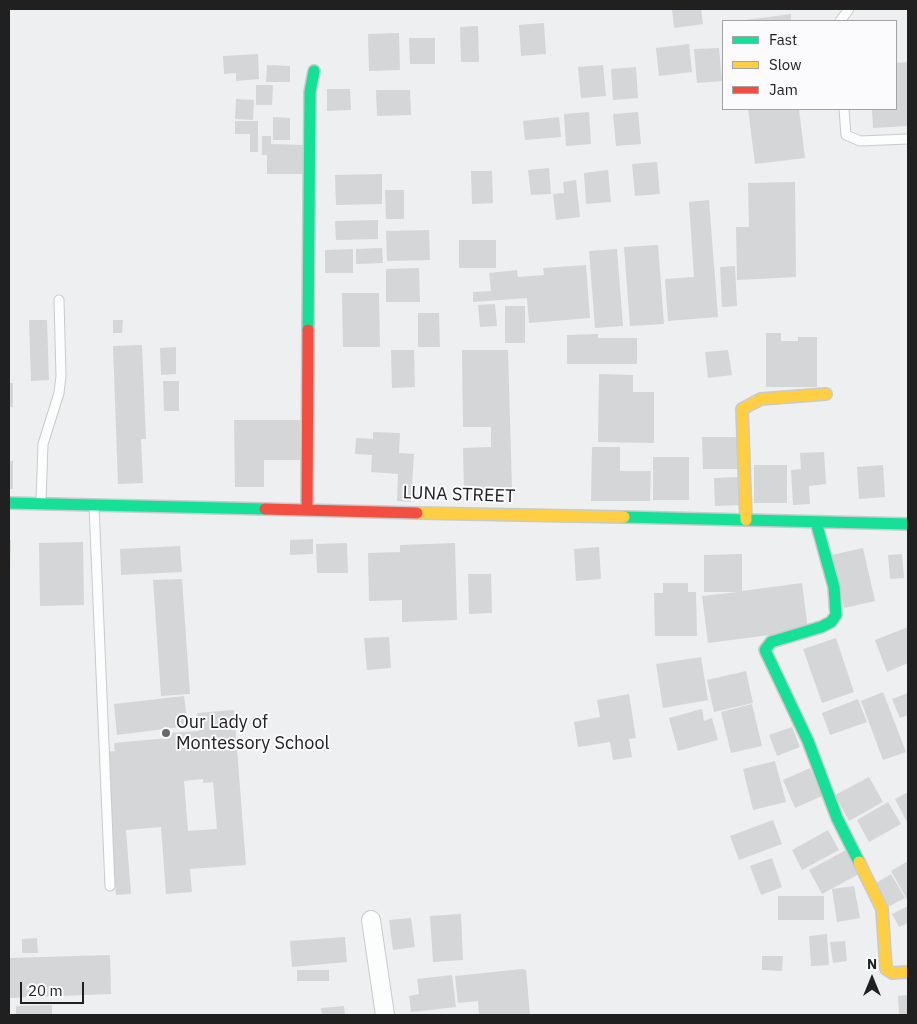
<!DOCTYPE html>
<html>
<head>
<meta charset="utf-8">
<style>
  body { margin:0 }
  #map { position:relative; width:917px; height:1024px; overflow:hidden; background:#eeeff0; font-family:"IBM Plex Sans",sans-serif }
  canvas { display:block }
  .frame { position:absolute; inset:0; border:10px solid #202021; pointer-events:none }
  .legend { position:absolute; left:722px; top:20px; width:175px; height:90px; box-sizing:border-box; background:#fbfbfe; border:1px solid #a3a3a6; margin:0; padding:6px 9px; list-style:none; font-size:15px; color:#202021 }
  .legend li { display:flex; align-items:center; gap:10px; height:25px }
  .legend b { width:25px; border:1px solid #a3a3a6 }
  .north { position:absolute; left:847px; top:954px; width:50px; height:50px; -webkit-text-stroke:4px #fbfbfe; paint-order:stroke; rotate:0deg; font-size:14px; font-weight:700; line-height:20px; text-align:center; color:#202021 }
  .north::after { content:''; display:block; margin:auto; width:18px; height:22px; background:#202021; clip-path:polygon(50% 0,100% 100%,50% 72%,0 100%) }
  .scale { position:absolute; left:20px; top:982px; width:64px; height:22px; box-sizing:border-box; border:2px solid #202021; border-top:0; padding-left:6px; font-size:15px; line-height:18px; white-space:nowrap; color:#202021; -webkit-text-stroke:4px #fbfbfe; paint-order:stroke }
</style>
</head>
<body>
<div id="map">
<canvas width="917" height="1024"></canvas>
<div class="frame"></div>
<ul class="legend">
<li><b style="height:6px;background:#16e098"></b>Fast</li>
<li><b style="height:6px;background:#ffcf43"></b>Slow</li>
<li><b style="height:6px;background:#f24e42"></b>Jam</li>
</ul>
<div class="north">N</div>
<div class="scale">20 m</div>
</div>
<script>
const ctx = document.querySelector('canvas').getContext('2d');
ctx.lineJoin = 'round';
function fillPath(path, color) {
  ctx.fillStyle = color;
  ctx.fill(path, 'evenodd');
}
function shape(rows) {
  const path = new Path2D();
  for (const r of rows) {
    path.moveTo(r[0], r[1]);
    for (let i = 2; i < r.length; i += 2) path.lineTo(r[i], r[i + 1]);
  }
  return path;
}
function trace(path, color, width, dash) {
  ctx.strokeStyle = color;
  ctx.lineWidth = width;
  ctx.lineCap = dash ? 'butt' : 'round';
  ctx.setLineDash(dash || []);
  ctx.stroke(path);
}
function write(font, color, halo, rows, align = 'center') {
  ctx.font = font + ' "IBM Plex Sans",sans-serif';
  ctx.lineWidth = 4;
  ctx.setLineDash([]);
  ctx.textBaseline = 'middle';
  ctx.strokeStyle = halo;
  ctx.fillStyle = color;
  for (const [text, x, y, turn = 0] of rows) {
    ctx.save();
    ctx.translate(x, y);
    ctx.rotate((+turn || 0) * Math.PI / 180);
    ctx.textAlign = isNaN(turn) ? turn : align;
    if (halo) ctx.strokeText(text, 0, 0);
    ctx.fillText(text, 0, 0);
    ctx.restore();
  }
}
fillPath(shape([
  [672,9,701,9,703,24,674,28],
  [791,14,791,21,745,21,745,20],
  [544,23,546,54,521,56,519,25],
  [478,26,479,62,461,62,460,27],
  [399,33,400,70,369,71,368,34],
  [409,38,435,38,435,64,410,64],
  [689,44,692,72,659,76,656,48],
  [719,48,722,81,697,83,694,49],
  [258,54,259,79,236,81,236,73,224,74,223,56],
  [908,62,908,126,873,128,872,109,896,109,896,63],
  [267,65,290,66,290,82,266,82],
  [603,65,606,96,581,98,578,67],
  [636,67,638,98,613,100,611,69],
  [256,85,273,85,272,105,256,105],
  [327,89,350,89,351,110,327,111],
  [376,90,410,90,411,115,377,116],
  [236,99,254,100,253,120,235,119],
  [748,109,799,109,805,158,755,164],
  [589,112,591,144,566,146,564,114],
  [638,112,641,144,616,146,613,114],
  [273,117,290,118,290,140,273,140],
  [559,117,561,137,525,140,523,121],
  [235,121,258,121,258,152,250,152,250,134,235,134],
  [262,136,271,136,271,144,303,145,303,174,267,174,267,155,262,155],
  [657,162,660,194,635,196,632,164],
  [549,168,551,194,531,195,528,170],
  [608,170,611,202,586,204,584,173],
  [471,171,492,171,493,203,472,204],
  [382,174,382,204,336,205,335,175],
  [576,180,580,217,556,220,553,194,564,193,563,182],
  [795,182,796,277,737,280,736,227,749,227,748,183],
  [385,190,404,190,404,219,386,219],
  [709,200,718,317,668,321,665,279,694,277,689,202],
  [378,220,378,239,336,240,335,221],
  [429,230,430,260,387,261,386,231],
  [459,240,496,240,496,268,459,268],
  [658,245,664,324,630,326,624,247],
  [382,248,383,263,356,264,356,249],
  [353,249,353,273,325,273,325,250],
  [617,249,623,326,595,328,589,251],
  [586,265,590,318,529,323,527,298,473,302,473,292,491,291,489,273,517,270,518,277,544,275,543,268],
  [735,266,737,306,722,307,720,267],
  [419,268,420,302,386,302,386,269],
  [342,293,379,293,380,347,343,347],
  [495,304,497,326,480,327,478,305],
  [505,306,525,306,525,343,505,343],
  [418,313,439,313,440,347,418,347],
  [29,320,47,320,49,380,31,381],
  [113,320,123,320,122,333,113,333],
  [766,333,781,333,781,341,798,341,798,337,817,337,817,387,766,387],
  [598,334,598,338,637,338,637,364,567,364,567,335],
  [142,345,146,439,141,439,143,483,118,484,113,346],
  [176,347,176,374,161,375,160,348],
  [391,350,414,350,415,387,392,388],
  [462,350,508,350,512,489,464,490,463,448,491,447,491,427,463,427],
  [728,350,732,375,708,378,705,352],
  [599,374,633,375,633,392,654,392,654,443,598,442],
  [163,381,179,381,179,411,164,411],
  [9,383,13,383,13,407,9,407],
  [234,420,300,420,300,460,264,460,264,487,235,487],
  [373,432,400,433,399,453,414,454,411,502,397,501,398,474,371,472,372,455,355,454,356,438,373,439],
  [702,437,738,437,739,469,703,469],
  [592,447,620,447,620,471,651,471,650,501,591,501],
  [824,452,826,484,809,486,810,504,793,505,791,470,801,469,800,453],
  [653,457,689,457,689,500,653,500],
  [9,461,13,461,13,489,9,489],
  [754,465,787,465,787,503,754,503],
  [883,465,885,497,859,499,857,467],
  [740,477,742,505,715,506,714,478],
  [313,539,313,554,290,555,290,540],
  [9,540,11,540,10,572,9,572],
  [83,542,84,605,40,606,39,543],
  [347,543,348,573,317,573,316,544],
  [455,543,457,620,402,622,402,600,369,601,368,553,400,552,400,545],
  [180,546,182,572,121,575,120,549],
  [599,547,601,579,576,581,574,549],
  [863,548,875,601,844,608,832,555],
  [742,554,742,591,802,583,808,630,708,643,702,596,738,592,704,592,704,555],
  [902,554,904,578,890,579,888,555],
  [468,574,491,574,492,613,469,614],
  [182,579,190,694,161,696,153,580],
  [663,583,688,583,688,592,696,592,697,636,655,636,654,593,663,593],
  [908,627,908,663,887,672,875,640],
  [389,637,391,668,367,670,364,638],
  [836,638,854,692,822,703,803,649],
  [701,657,708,700,663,708,656,664],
  [746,671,753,703,714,712,707,680],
  [883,692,906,752,883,760,861,701],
  [908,693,908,715,900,718,892,699],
  [629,694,636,738,629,739,632,757,613,760,610,742,578,747,574,722,600,717,597,700],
  [184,696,188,726,117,735,114,704],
  [858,699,867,722,830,735,822,713],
  [752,704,762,746,731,753,721,712],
  [702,709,704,721,712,718,718,740,678,751,669,718],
  [234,710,246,865,190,869,192,892,166,894,161,827,126,830,131,894,116,895,104,752,115,751,114,743,168,738,167,733,199,731,197,713],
  [203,779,203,783,213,782,217,829,188,831,184,781],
  [792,727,800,747,777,756,769,735],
  [775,761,786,802,753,810,743,769],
  [810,768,822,796,795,808,783,780],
  [869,777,883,802,849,821,835,795],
  [908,792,908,821,907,822,895,799],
  [888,802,901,824,869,842,857,820],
  [773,820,782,844,739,860,730,836],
  [828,830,839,850,802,870,792,850],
  [846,850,859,874,822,894,809,870],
  [772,858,782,887,761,895,750,866],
  [908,861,908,901,891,871],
  [891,874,905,898,886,908,873,885],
  [854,886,860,918,837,922,832,889],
  [778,896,824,896,824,920,778,920],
  [908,906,908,923,899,927,892,914],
  [461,914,463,960,433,962,430,916],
  [411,918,415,947,393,950,389,920],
  [827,934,829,965,811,966,809,936],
  [345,937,347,962,292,967,290,941],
  [37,938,38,953,22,953,22,939],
  [845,941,847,961,833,963,830,942],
  [110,955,111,994,9,998,9,958],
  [762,956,783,956,782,971,762,970],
  [522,969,526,970,530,1015,479,1015,478,1001,458,1003,455,976],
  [297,970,329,970,329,981,297,981],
  [452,975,456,1007,411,1012,409,996,419,994,417,979],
  [908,995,908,1015,899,1015,898,996],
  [52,1005,52,1015,16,1015,16,1006],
  [344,1006,345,1015,322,1015,321,1008]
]), '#d5d6d7');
const lane = shape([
  [840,21,849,9],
  [844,109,846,135,860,141,908,139],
  [41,502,43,444,59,393,61,376,59,300],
  [94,506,110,886]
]);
const street = shape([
  [371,920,385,1015]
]);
const fast = shape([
  [308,330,310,92,314,71],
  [9,503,265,509],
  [624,517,908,524],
  [816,522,834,587,836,615,831,622,821,627,771,642,765,650,808,741,837,818,859,862]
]);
const slow = shape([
  [417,513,624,517],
  [746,520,742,409,761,399,826,394],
  [859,862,882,909,886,969,892,973,908,972]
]);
const jam = shape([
  [307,508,308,330],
  [265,509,417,513]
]);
trace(lane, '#c9cacb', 11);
trace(street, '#c9cacb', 20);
trace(fast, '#c9cacb', 14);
trace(slow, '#c9cacb', 14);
trace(jam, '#c9cacb', 14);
trace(lane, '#fcfdfd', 9);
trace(street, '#fcfdfd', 18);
trace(fast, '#16e098', 11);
trace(slow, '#ffcf43', 11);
trace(jam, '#f24e42', 11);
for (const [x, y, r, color] of [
  [166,733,5,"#686869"]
]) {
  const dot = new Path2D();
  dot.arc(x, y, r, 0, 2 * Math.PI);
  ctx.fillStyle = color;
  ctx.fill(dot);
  trace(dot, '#fbfbfe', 2);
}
write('18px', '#202021', '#fbfbfe', [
  ["LUNA STREET",459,495,2]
]);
write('18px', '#202021', '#fbfbfe', [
  ["Our Lady of",176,723],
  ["Montessory School",176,744]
], 'left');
</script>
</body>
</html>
